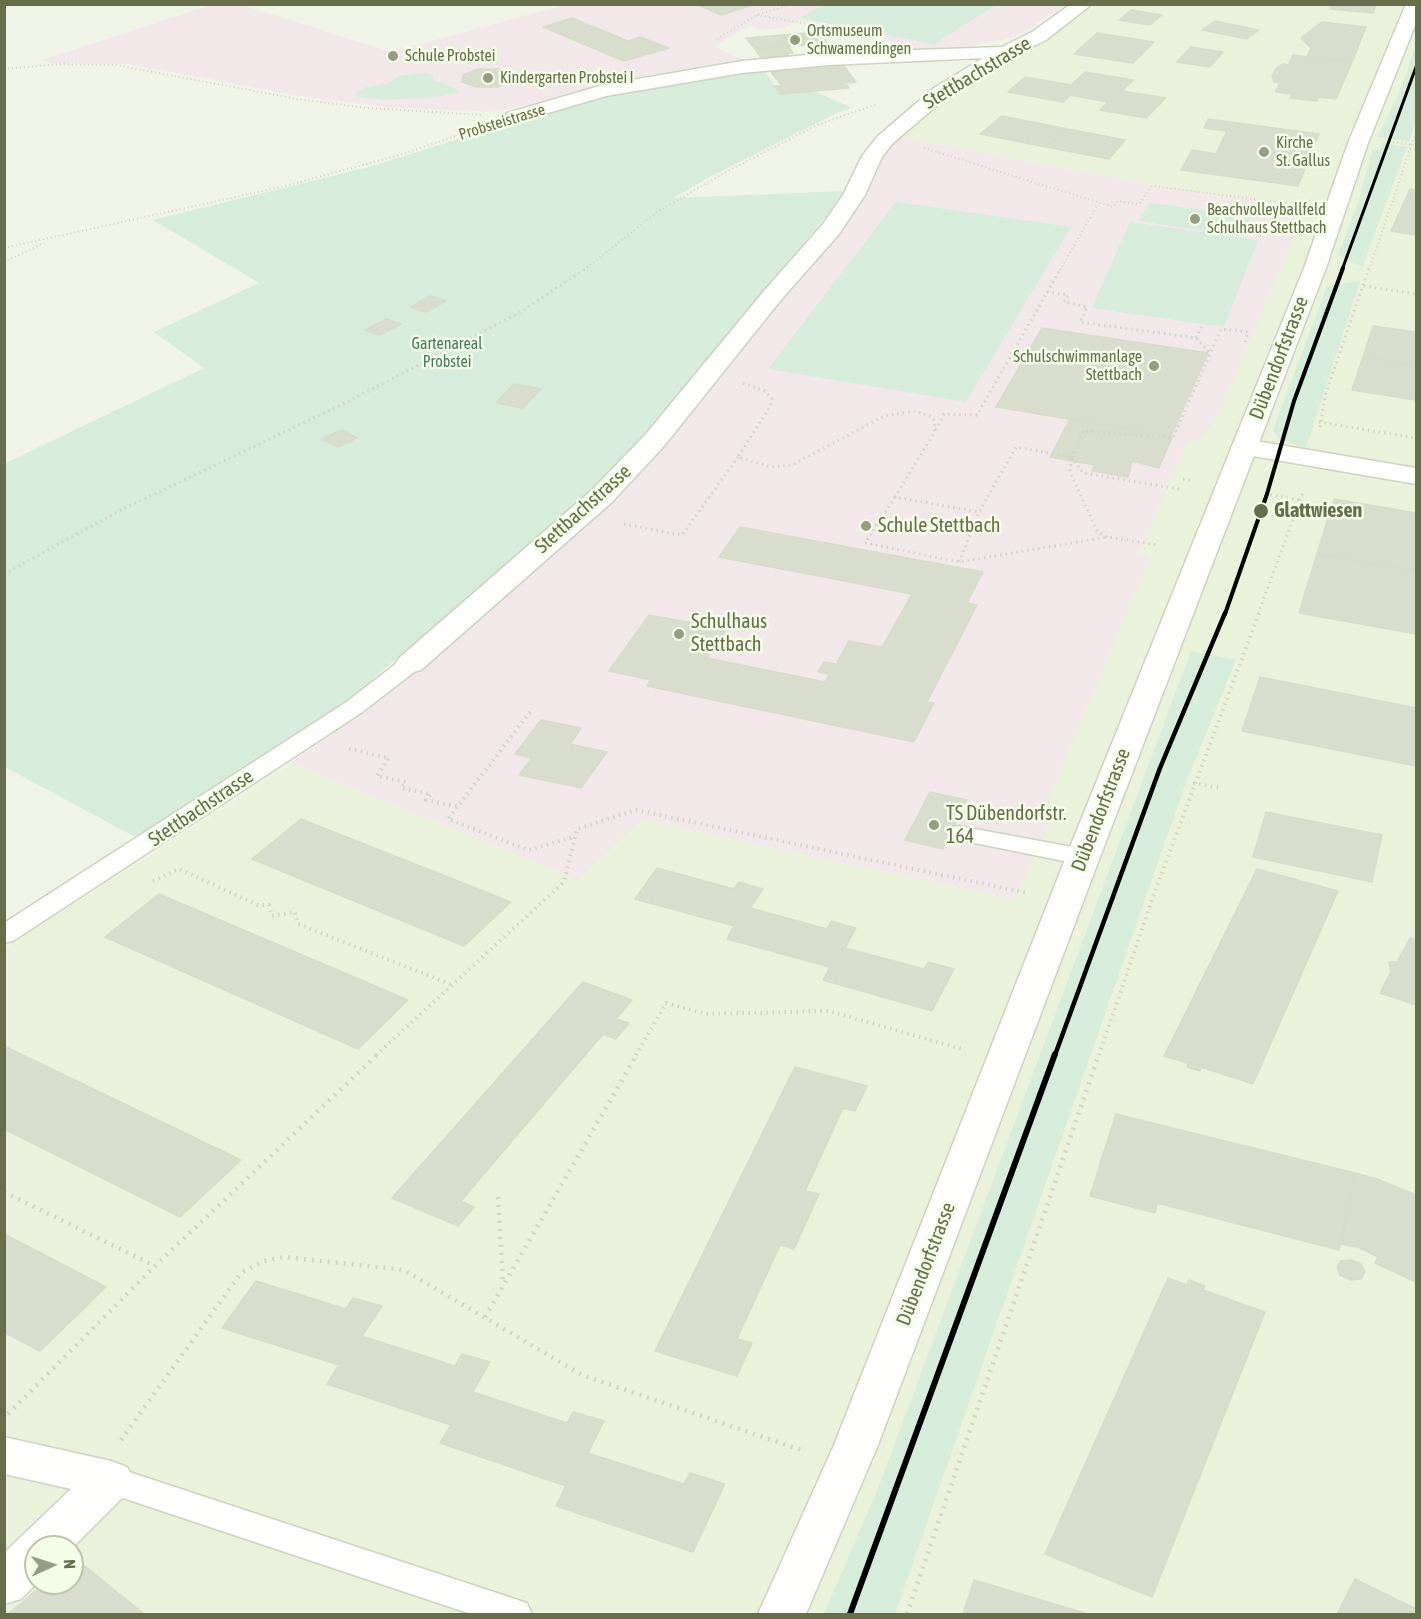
<!DOCTYPE html>
<html>
<head>
<meta charset="utf-8">
<style>
  body { margin:0 }
  #map { position:relative; width:1421px; height:1619px; overflow:hidden; background:#eff4e7; font-family:"Asap Condensed",sans-serif }
  canvas { display:block }
  .frame { position:absolute; inset:0; border:6px solid #686e4c; pointer-events:none }
  .north { position:absolute; left:24px; top:1535px; width:60px; height:60px; box-sizing:border-box; background:#f4fde8; border:2px solid #bcc4aa; border-radius:50%; rotate:87deg; font-size:16px; font-weight:700; line-height:24px; text-align:center; color:#686e4c }
  .north::after { content:''; display:block; margin:auto; width:21px; height:27px; background:#979d82; clip-path:polygon(50% 0,100% 100%,50% 72%,0 100%) }
</style>
</head>
<body>
<div id="map">
<canvas width="1421" height="1619"></canvas>
<div class="frame"></div>
<div class="north">N</div>
</div>
<script>
const ctx = document.querySelector('canvas').getContext('2d');
ctx.lineJoin = 'round';
function fillPath(path, color) {
  ctx.fillStyle = color;
  ctx.fill(path, 'evenodd');
}
function shape(rows) {
  const path = new Path2D();
  for (const r of rows) {
    path.moveTo(r[0], r[1]);
    for (let i = 2; i < r.length; i += 2) path.lineTo(r[i], r[i + 1]);
  }
  return path;
}
function trace(path, color, width, dash) {
  ctx.strokeStyle = color;
  ctx.lineWidth = width;
  ctx.lineCap = dash ? 'butt' : 'round';
  ctx.setLineDash(dash || []);
  ctx.stroke(path);
}
function write(font, color, halo, rows, align = 'center') {
  ctx.font = font + ' "Asap Condensed",sans-serif';
  ctx.lineWidth = 5;
  ctx.setLineDash([]);
  ctx.textBaseline = 'middle';
  ctx.strokeStyle = halo;
  ctx.fillStyle = color;
  for (const [text, x, y, turn = 0] of rows) {
    ctx.save();
    ctx.translate(x, y);
    ctx.rotate((+turn || 0) * Math.PI / 180);
    ctx.textAlign = isNaN(turn) ? turn : align;
    if (halo) ctx.strokeText(text, 0, 0);
    ctx.fillText(text, 0, 0);
    ctx.restore();
  }
}
fillPath(shape([
  [1096,5,1416,5,1416,1614,5,1614,5,948,262,784,430,664,592,516,880,157,922,115,962,84,1040,42],
  [36,1547,72,1547,72,1583,36,1583]
]), '#eaf2db');
fillPath(shape([
  [211,5,242,5,391,52,564,5,1066,5,1016,37,956,49,911,50,879,37,798,20,785,28,758,30,750,25,714,46,742,60,620,80,499,112,388,107,293,95,129,64,51,63,42,60],
  [900,137,1152,185,1306,207,1218,417,1199,441,1188,440,1139,553,1151,556,1042,814,1048,824,1016,900,641,820,578,880,290,763,366,712,613,498,880,157]
]), '#f2e8ea');
fillPath(shape([
  [823,5,823,4,996,5,934,44,800,18],
  [1416,46,1416,120,1409,141,1377,137,1400,91],
  [763,69,780,94,814,91,852,108,839,112,713,175,674,198,847,191,643,439,592,493,343,704,141,840,5,767,4,464,204,368,154,332,259,283,153,220,373,166,522,119,620,93],
  [415,73,428,73,433,76,434,81,459,89,458,93,437,97,382,100,355,96,355,92,367,87,389,83,399,76],
  [1382,143,1407,147,1362,267,1338,255,1358,203,1373,149,1380,150],
  [896,202,1071,227,966,402,768,369],
  [1150,203,1251,216,1242,236,1138,221],
  [1130,222,1258,240,1224,327,1092,308],
  [1360,281,1306,448,1278,438,1273,430,1327,286],
  [1191,651,1236,660,1186,782,895,1614,824,1614,877,1491]
]), '#d7ecda');
const building = shape([
  [696,4,756,4,721,15,696,4],
  [1332,4,1371,4,1376,5,1373,13,1330,9,1332,4],
  [1131,10,1162,15,1150,25,1119,20,1131,10],
  [572,18,628,41,640,37,669,48,624,61,543,27,572,18],
  [1215,21,1259,30,1247,39,1202,30,1215,21],
  [1322,22,1366,27,1352,62,1307,57,1311,48,1301,38,1322,22],
  [819,32,827,43,755,49,746,38,819,32],
  [1097,33,1154,42,1133,63,1074,54,1097,33],
  [792,46,789,47,793,53,787,53,789,56,761,58,755,49,792,46],
  [1191,47,1223,52,1210,67,1177,62,1191,47],
  [1293,55,1352,62,1336,99,1319,97,1317,101,1290,98,1292,94,1275,92,1280,83,1274,82,1272,76,1276,68,1283,64,1288,65,1293,55],
  [844,66,856,82,845,83,849,88,780,94,775,86,782,86,771,72,844,66],
  [478,69,500,69,515,74,514,81,498,87,476,87,462,82,463,75,478,69],
  [1085,72,1133,80,1122,91,1166,98,1146,118,1100,110,1108,102,1070,95,1063,102,1008,92,1025,77,1071,85,1085,72],
  [1002,116,1068,129,1046,147,980,134,1002,116],
  [1208,119,1319,134,1298,186,1181,170,1192,150,1216,154,1227,131,1204,128,1208,119],
  [1068,129,1125,140,1109,159,1046,147,1068,129],
  [1410,189,1416,190,1416,235,1391,231,1410,189],
  [431,296,446,301,425,312,410,307,431,296],
  [387,319,401,324,379,335,365,330,387,319],
  [1373,326,1416,332,1416,365,1363,357,1373,326],
  [1042,328,1208,353,1171,436,996,407,1042,328],
  [1363,357,1416,365,1416,400,1352,390,1363,357],
  [514,384,541,389,523,408,496,403,514,384],
  [1070,419,1171,436,1172,437,1159,468,1132,461,1128,477,1092,471,1095,465,1050,457,1070,419],
  [341,430,357,438,338,447,322,439,341,430],
  [1334,499,1416,513,1416,571,1317,554,1334,499],
  [740,527,983,572,967,603,977,605,927,702,934,703,914,742,647,686,651,680,609,671,649,615,703,625,709,619,725,620,728,627,707,658,825,682,830,674,818,672,824,662,836,664,849,641,882,647,912,594,719,557,740,527],
  [1317,554,1416,571,1416,634,1299,613,1317,554],
  [1260,677,1416,708,1416,766,1242,731,1260,677],
  [541,720,581,728,570,744,607,752,581,788,519,775,532,758,515,754,541,720],
  [930,792,967,800,943,849,905,840,930,792],
  [1266,812,1382,835,1372,882,1253,857,1266,812],
  [301,819,511,902,464,946,252,859,301,819],
  [657,868,734,889,739,882,763,889,750,908,827,929,831,921,856,928,845,948,924,969,928,962,954,969,932,1011,823,980,830,967,727,939,734,926,635,899,657,868],
  [1257,869,1338,891,1253,1084,1201,1067,1200,1071,1187,1067,1188,1063,1164,1056,1257,869],
  [159,894,408,1000,358,1049,105,937,159,894],
  [1410,938,1416,940,1416,1005,1380,993,1391,972,1389,962,1397,962,1410,938],
  [583,982,632,1000,616,1019,629,1023,616,1039,603,1034,461,1201,474,1207,458,1226,392,1198,583,982],
  [4,1046,241,1160,180,1217,4,1129,4,1046],
  [795,1067,867,1086,855,1111,843,1108,805,1191,819,1194,794,1249,780,1245,737,1339,752,1343,737,1376,655,1351,795,1067],
  [1116,1114,1355,1173,1339,1250,1157,1203,1155,1213,1090,1196,1116,1114],
  [1355,1173,1377,1179,1416,1195,1416,1282,1375,1263,1378,1257,1360,1248,1341,1244,1355,1173],
  [4,1234,106,1287,40,1351,4,1332,4,1234],
  [1351,1260,1361,1264,1365,1272,1361,1279,1351,1280,1340,1275,1337,1267,1341,1261,1351,1260],
  [1168,1278,1187,1285,1189,1280,1205,1286,1203,1290,1265,1312,1152,1597,1045,1554,1168,1278],
  [256,1281,346,1309,353,1298,382,1306,362,1336,455,1366,462,1354,490,1362,473,1392,567,1423,573,1412,604,1421,588,1453,684,1484,690,1473,725,1484,693,1552,556,1506,566,1486,440,1443,451,1425,327,1384,339,1365,222,1328,256,1281],
  [75,1558,144,1614,8,1614,45,1583,72,1583,72,1560,75,1558],
  [1355,1579,1416,1609,1416,1614,1337,1614,1355,1579],
  [974,1580,1088,1614,963,1614,974,1580]
]);
fillPath(building, '#d9ddcd');
trace(building, '#d7dcca', 1.5);
const lane = shape([
  [410,657,418,659,421,664,418,669,361,713,13,941,4,943,4,923,345,703,402,659,410,657],
  [959,826,1083,849,1092,852,1095,857,1092,862,1083,865,950,838,947,833,950,828,959,826],
  [111,1466,515,1599,527,1603,532,1614,471,1614,99,1490,94,1480,99,1470,111,1466]
]);
const street = shape([
  [1071,4,1092,4,1046,40,1015,55,948,96,892,144,882,157,865,195,839,234,780,301,664,446,612,502,421,670,410,673,399,670,395,664,399,658,592,490,646,434,764,291,823,224,843,195,862,156,878,136,934,88,983,58,829,65,742,73,606,96,514,123,507,121,504,117,507,113,603,85,742,61,829,53,1002,47,1032,32,1071,4],
  [1244,439,1416,468,1416,484,1235,453,1231,447,1235,441,1244,439],
  [4,1437,111,1461,127,1467,134,1480,127,1493,72,1548,36,1547,37,1583,21,1599,4,1604,4,1553,71,1489,4,1474,4,1437]
]);
const secondary = shape([
  [1406,4,1416,4,1416,23,1368,143,1326,268,1100,857,878,1445,806,1614,758,1614,834,1445,1066,857,1304,268,1348,143,1406,4]
]);
trace(lane, '#ced2c3', 3);
trace(street, '#ced2c3', 3);
trace(secondary, '#cdd2c2', 3);
trace(shape([
  [757,15,825,27],
  [717,39,757,15,791,4],
  [4,69,59,64,116,65,297,99,367,108,483,115],
  [520,77,540,76],
  [1393,142,1412,145],
  [924,148,1113,207,1118,201,1139,204,1152,186,1302,205],
  [1410,149,1416,150],
  [4,248,281,187,400,155,485,126],
  [4,262,44,243],
  [584,270,657,212,724,173,817,125,877,104],
  [1060,270,1098,204],
  [1369,270,1416,132]
]), '#d0d3c6', 2, [1, 3]);
trace(shape([
  [1364,286,1416,294],
  [1047,292,1068,295,1064,302,1087,307,1080,322,1196,338,1211,354],
  [1196,338,1203,324],
  [743,383,765,391,772,399,771,405,738,457,771,467,792,465,884,416,916,411,932,417,935,422,934,433,895,497,979,512,1016,447,1072,457,1070,472,1097,531,1107,537,1159,545],
  [1319,422,1416,438],
  [1320,427,1325,396,1369,268],
  [936,430,944,414,977,415,1061,268],
  [1183,479,1193,481],
  [1179,489,1083,473,1072,457,1083,431,1173,438,1221,329,1248,332,1245,342],
  [1265,494,1300,500],
  [895,497,865,543,959,562,1107,537],
  [1286,513,1296,511],
  [624,524,682,535,738,457],
  [959,562,979,512],
  [4,574,119,511,347,402,517,314,587,268],
  [1258,614,1304,490]
]), '#d0d3c6', 3, [1.5, 4]);
trace(shape([
  [530,712,448,819,528,850,574,837],
  [349,749,389,758,377,776,406,782,401,788,431,794,426,800,458,807],
  [1193,783,1221,788],
  [153,881,179,869,258,905,269,905,272,916,295,912,298,924,450,984],
  [376,1055,564,882,577,829,636,810,1027,893],
  [636,1055,666,1003,706,1014,829,1011,965,1050],
  [1099,1055,1154,894,1259,613]
]), '#d0d3c6', 4, [1.5, 4.5]);
trace(shape([
  [4,1192,155,1266],
  [498,1197,503,1283],
  [485,1317,637,1054],
  [8,1414,155,1266,378,1054],
  [121,1440,241,1273,264,1261,284,1257,404,1270,582,1375,801,1450],
  [907,1614,1099,1054]
]), '#d0d3c6', 4.5, [2, 6]);
fillPath(lane, '#fdfdfb');
fillPath(street, '#fdfdfb');
fillPath(secondary, '#fdfdfb');
trace(shape([
  [1342,270,1416,67]
]), '#000', 3);
trace(shape([
  [1225,614,1267,494,1294,401,1343,268]
]), '#000', 4);
trace(shape([
  [1055,1055,1160,768,1225,613]
]), '#000', 4.5);
trace(shape([
  [850,1614,1055,1054]
]), '#000', 6);
for (const [x, y, r, color] of [
  [795,40,6,"#979d82"],
  [393,56,6,"#979d82"],
  [488,78,6,"#979d82"],
  [1264,152,6,"#979d82"],
  [1195,219,6,"#979d82"],
  [1154,366,6,"#979d82"],
  [1261,511,8,"#686e4c"],
  [866,526,6,"#979d82"],
  [679,634,6,"#979d82"],
  [934,825,6,"#979d82"]
]) {
  const dot = new Path2D();
  dot.arc(x, y, r, 0, 2 * Math.PI);
  ctx.fillStyle = color;
  ctx.fill(dot);
  trace(dot, '#f4fde8', 2);
}
write('16px', '#686e4c', '#f4fde8', [
  ["Ortsmuseum",807,31],
  ["Schwamendingen",807,49],
  ["Schule Probstei",405,56],
  ["Kindergarten Probstei I",500,78],
  ["Kirche",1276,143],
  ["St. Gallus",1276,161],
  ["Beachvolleyballfeld",1207,210],
  ["Schulhaus Stettbach",1207,228],
  ["Schulschwimmanlage",1142,357,"right"],
  ["Stettbach",1142,375,"right"]
], 'left');
write('16px', '#686e4c', '#f4fde8', [
  ["Probsteistrasse",502,122,-17]
]);
write('16px', '#487961', '#f4fde8', [
  ["Gartenareal",447,344],
  ["Probstei",447,362]
]);
write('20px', '#686e4c', '#f4fde8', [
  ["Stettbachstrasse",977,73,-31],
  ["Dübendorfstrasse",1279,358,-69],
  ["Stettbachstrasse",583,509,-42],
  ["Stettbachstrasse",201,808,-34],
  ["Dübendorfstrasse",1101,810,-69],
  ["Dübendorfstrasse",926,1264,-69]
]);
write('bold 20px', '#686e4c', '#f4fde8', [
  ["Glattwiesen",1274,511]
], 'left');
write('20px', '#686e4c', '#f4fde8', [
  ["Schule Stettbach",878,526],
  ["Schulhaus",691,622],
  ["Stettbach",691,645],
  ["TS Dübendorfstr.",946,814],
  ["164",946,837]
], 'left');
</script>
</body>
</html>
